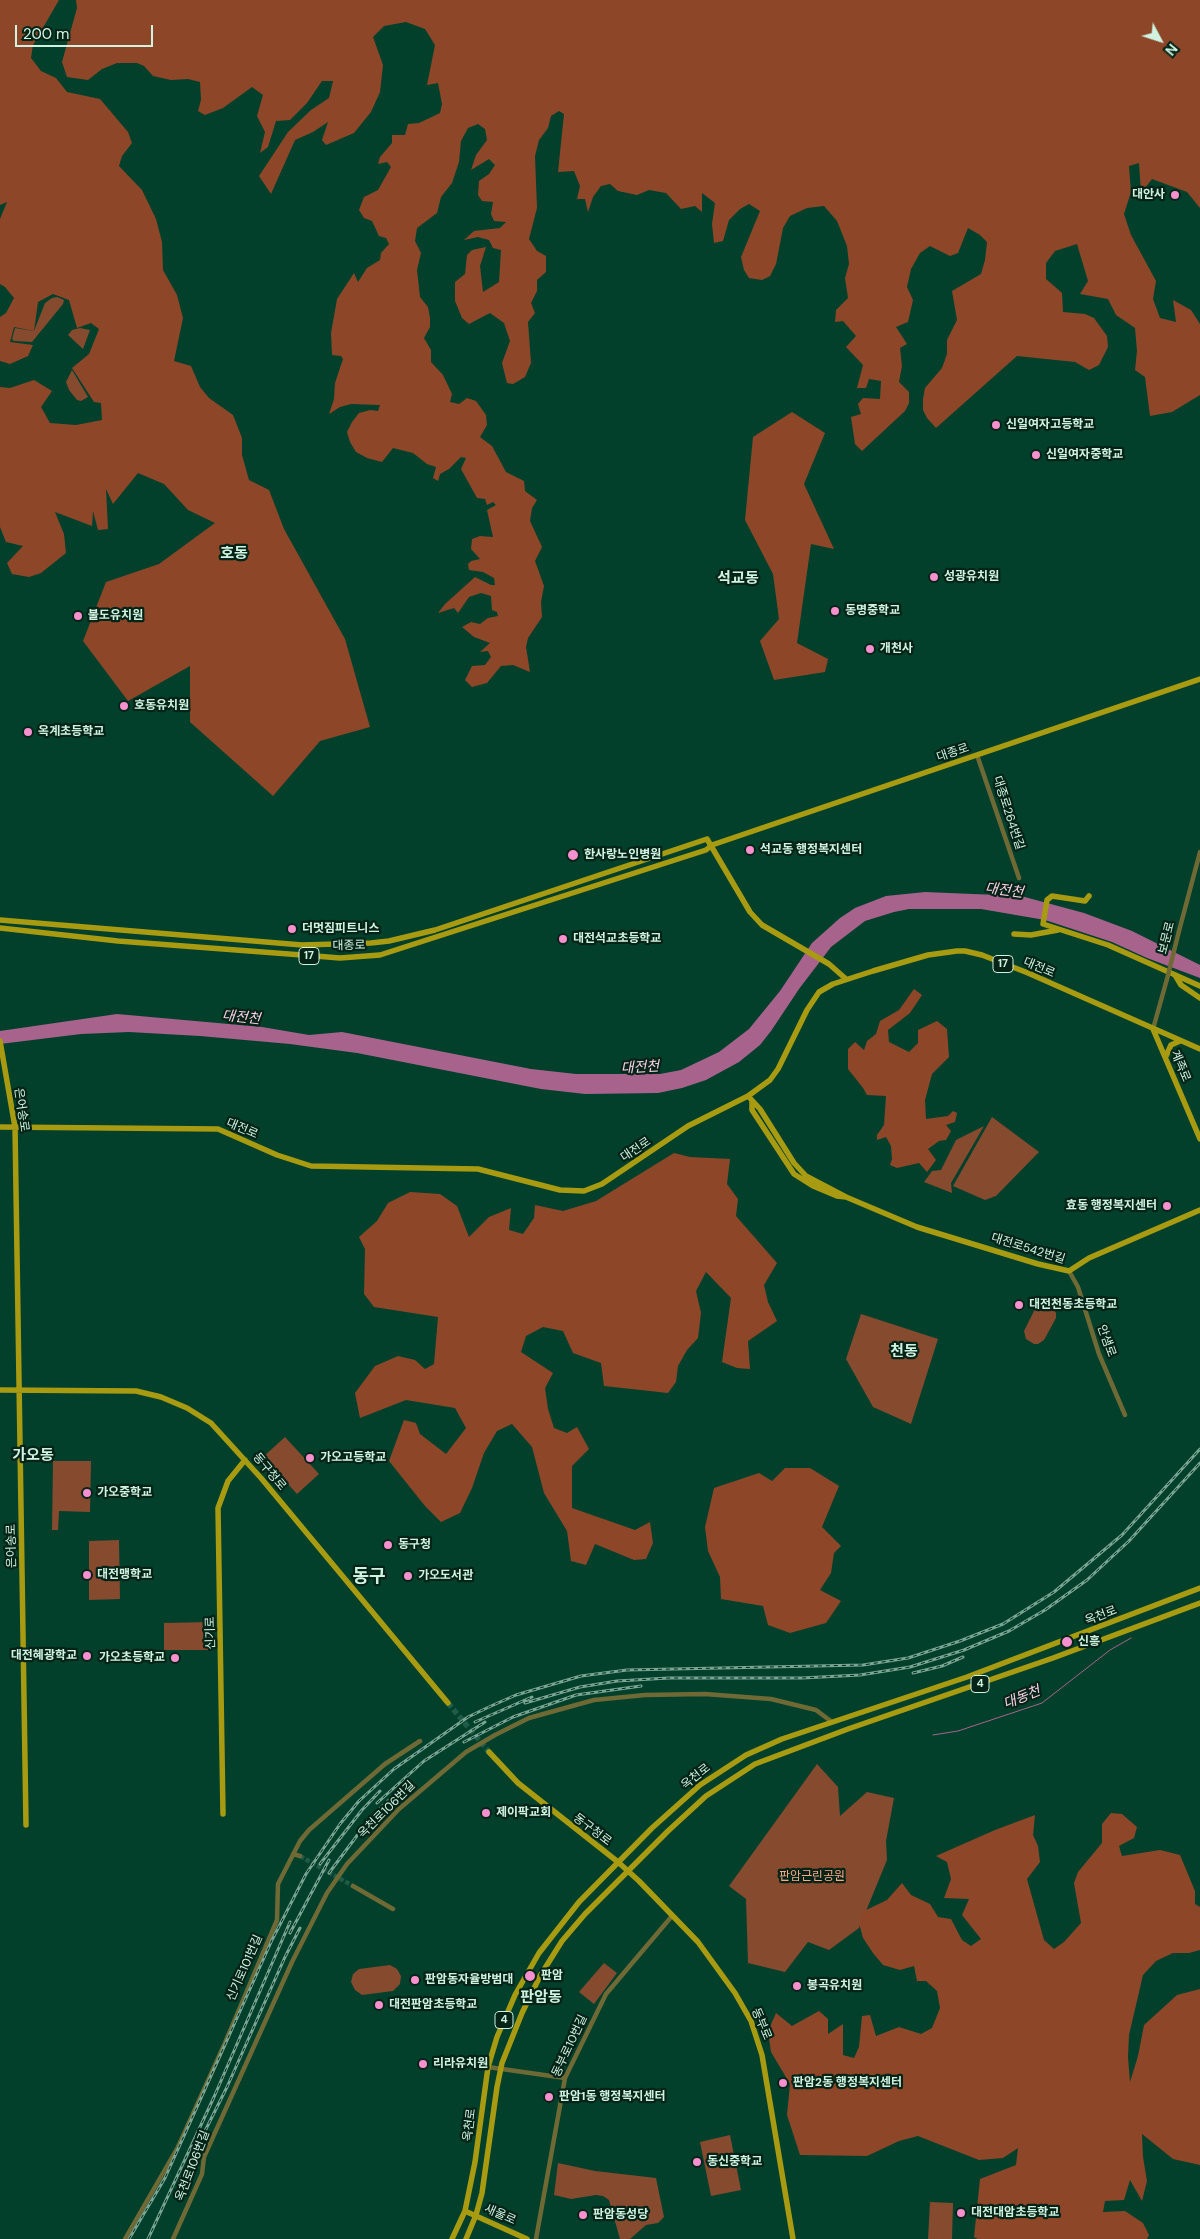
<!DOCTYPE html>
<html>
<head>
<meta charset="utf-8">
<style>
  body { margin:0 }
  #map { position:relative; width:1200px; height:2239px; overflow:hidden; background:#02402c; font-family:"DM Sans",sans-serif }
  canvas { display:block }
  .north { position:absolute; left:1135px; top:15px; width:50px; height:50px; -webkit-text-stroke:4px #052317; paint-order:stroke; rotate:130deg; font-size:14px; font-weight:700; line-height:20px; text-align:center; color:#d0f3e1 }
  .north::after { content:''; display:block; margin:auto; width:18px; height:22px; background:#d0f3e1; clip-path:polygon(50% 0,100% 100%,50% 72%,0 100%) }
  .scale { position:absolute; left:15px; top:25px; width:138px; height:22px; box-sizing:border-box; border:2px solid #d0f3e1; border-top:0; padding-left:6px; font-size:15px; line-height:18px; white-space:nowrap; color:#d0f3e1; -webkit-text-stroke:4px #052317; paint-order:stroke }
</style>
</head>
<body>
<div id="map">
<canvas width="1200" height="2239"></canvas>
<div class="north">N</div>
<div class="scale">200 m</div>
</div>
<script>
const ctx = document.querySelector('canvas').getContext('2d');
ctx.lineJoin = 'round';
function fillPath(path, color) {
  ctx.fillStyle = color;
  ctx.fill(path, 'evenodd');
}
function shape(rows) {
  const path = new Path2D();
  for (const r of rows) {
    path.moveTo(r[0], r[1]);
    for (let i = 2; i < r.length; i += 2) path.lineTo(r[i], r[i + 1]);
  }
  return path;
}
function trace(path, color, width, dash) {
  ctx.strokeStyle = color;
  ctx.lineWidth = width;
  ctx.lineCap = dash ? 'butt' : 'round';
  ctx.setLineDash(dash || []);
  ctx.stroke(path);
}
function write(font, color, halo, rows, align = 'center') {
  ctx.font = font + ' "DM Sans","Noto Sans KR",sans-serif';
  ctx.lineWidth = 4.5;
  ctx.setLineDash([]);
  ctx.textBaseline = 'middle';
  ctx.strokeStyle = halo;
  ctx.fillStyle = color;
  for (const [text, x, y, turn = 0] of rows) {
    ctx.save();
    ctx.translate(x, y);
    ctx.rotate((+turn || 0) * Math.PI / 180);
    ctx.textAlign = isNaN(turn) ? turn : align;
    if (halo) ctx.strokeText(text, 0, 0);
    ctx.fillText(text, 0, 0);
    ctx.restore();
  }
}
fillPath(shape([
  [57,297,64,300,63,304,32,342,14,341,12,339,15,328,34,331,45,303,52,298],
  [80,328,90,330,83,349,68,335,72,330],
  [72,370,88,397,81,401,77,400,69,390,66,382],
  [992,1117,1039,1152,996,1196,985,1200,953,1186],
  [984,1126,951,1183,952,1193,924,1182,932,1171,941,1170,956,1140],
  [1042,1304,1052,1306,1056,1313,1056,1318,1044,1340,1038,1344,1034,1344,1026,1339,1024,1331,1036,1307],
  [861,1314,938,1339,911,1424,873,1407,846,1359],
  [285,1437,319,1474,297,1494,263,1457],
  [53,1461,91,1461,90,1512,59,1511,58,1530,52,1530],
  [119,1540,120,1599,89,1600,89,1541],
  [210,1622,210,1650,164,1650,164,1623],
  [817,1764,838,1787,840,1816,867,1792,894,1798,886,1841,887,1860,859,1928,829,1950,808,1942,785,1972,748,1963,746,1899,729,1886],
  [604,1963,617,1973,594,2004,579,1992],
  [390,1965,397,1969,401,1976,400,1984,393,1991,362,1995,355,1990,351,1982,353,1974,359,1969],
  [730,2135,741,2190,711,2196,700,2142],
  [558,2163,595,2171,656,2178,664,2217,658,2223,646,2225,630,2239,620,2239,609,2200,603,2196,596,2195,571,2199,554,2195],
  [930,2202,953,2203,952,2239,928,2239]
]), '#864a2f');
fillPath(shape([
  [0,0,59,0,33,45,31,58,41,71,56,78,67,92,100,99,128,132,132,143,122,156,119,166,142,190,156,219,162,242,163,270,177,295,183,318,174,361,191,366,200,387,209,398,233,415,242,438,242,455,249,480,269,490,284,529,345,639,370,727,320,741,273,796,190,722,190,666,128,701,83,641,106,582,159,564,215,523,188,510,164,484,138,473,113,504,106,489,108,529,98,530,93,511,92,526,55,512,64,534,66,553,41,573,29,577,12,574,7,563,23,546,6,542,0,527,0,387,10,388,34,380,52,391,41,407,50,423,76,425,102,420,101,403,94,402,72,368,89,354,99,329,91,323,77,328,69,300,53,294,38,302,34,331,14,327,10,342,33,345,28,356,10,364,0,361,0,317,6,313,14,298,5,287,0,284,0,219,7,202,0,205],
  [76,0,1200,0,1200,208,1187,192,1152,179,1141,193,1139,163,1129,166,1131,192,1124,214,1131,235,1156,281,1153,299,1160,318,1176,322,1173,300,1191,310,1200,324,1200,395,1172,412,1150,416,1145,377,1135,370,1137,351,1135,328,1116,315,1108,299,1080,294,1088,281,1077,244,1055,251,1046,263,1046,279,1062,293,1063,312,1085,314,1094,318,1107,336,1108,347,1099,365,1089,370,1075,362,1017,356,936,428,927,418,923,410,923,399,925,388,942,368,947,354,947,340,957,320,952,291,981,274,985,260,987,242,980,235,968,228,958,253,950,256,930,246,920,253,911,269,907,287,913,300,908,322,896,327,907,344,900,348,902,366,899,382,909,392,909,403,905,411,862,451,855,444,851,417,861,414,858,404,863,398,880,399,881,381,869,379,866,388,857,388,863,365,846,347,856,336,843,321,835,322,836,310,848,298,845,278,849,264,847,246,837,221,824,206,807,208,790,216,783,228,776,264,770,276,762,280,749,278,744,270,741,257,760,211,749,204,740,209,729,220,723,241,714,243,712,224,715,203,702,193,702,212,695,206,681,209,666,193,649,190,637,195,618,191,610,184,601,186,593,197,588,212,585,199,577,199,580,186,574,171,558,172,564,114,559,111,551,116,548,128,539,140,535,156,537,208,529,239,537,251,546,256,546,272,537,280,537,291,531,303,535,313,528,322,531,363,525,377,513,384,507,383,502,363,510,341,504,323,490,313,469,324,462,318,455,301,455,282,465,274,467,255,472,250,486,247,480,266,483,292,499,282,501,250,493,248,489,240,478,237,464,240,474,231,500,228,506,222,494,221,491,214,493,202,482,201,478,195,479,181,489,174,495,165,489,159,471,170,476,155,487,140,485,129,478,124,468,128,461,141,459,162,452,183,441,197,437,213,417,228,415,241,421,253,417,270,420,297,428,307,430,318,430,327,424,338,431,350,431,362,443,375,452,394,450,402,459,404,467,398,476,401,486,415,487,425,480,437,492,446,506,472,524,481,525,491,537,500,532,508,530,521,542,547,535,561,544,586,541,602,542,617,528,638,526,647,530,672,513,665,501,666,487,683,472,687,465,680,472,666,485,665,491,657,488,651,480,652,490,643,474,637,462,627,471,622,480,624,488,618,498,616,497,612,492,610,491,596,481,593,469,597,458,613,454,608,438,613,445,604,475,577,491,585,495,585,494,578,483,572,469,570,468,564,471,561,480,559,471,549,472,539,480,536,493,537,487,510,496,505,493,502,487,505,485,499,477,498,461,469,466,458,461,457,449,469,440,474,438,481,433,478,436,467,427,464,413,453,393,448,382,462,367,458,356,452,350,442,347,432,352,422,359,413,370,410,378,411,380,405,351,404,340,407,329,414,334,399,335,383,343,359,341,356,332,355,331,333,337,299,354,273,358,282,367,268,380,260,381,253,389,244,386,238,379,236,372,221,364,218,359,210,364,197,378,190,391,167,387,162,378,164,380,157,392,143,392,135,405,135,408,124,419,123,440,113,442,104,438,83,427,85,435,45,425,29,406,22,384,26,373,37,383,65,380,92,371,112,354,133,326,145,322,140,328,122,313,132,295,140,271,194,259,176,288,132,311,110,329,98,333,81,322,81,307,103,290,120,276,121,268,147,260,153,265,132,257,116,263,95,252,87,223,108,205,115,198,111,201,100,200,82,188,79,171,80,153,76,144,66,137,63,117,63,102,69,88,80,67,77,62,62,77,8],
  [792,412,825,433,804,484,834,549,811,544,797,643,828,659,825,672,774,680,760,641,779,619,773,574,745,520,753,437],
  [914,989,922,995,910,1013,888,1030,889,1042,909,1052,918,1043,918,1030,937,1021,947,1029,949,1057,932,1074,925,1100,926,1119,948,1116,953,1111,957,1113,955,1122,946,1125,951,1131,946,1140,939,1141,928,1149,936,1160,927,1172,919,1163,897,1168,890,1165,892,1159,891,1146,886,1137,877,1140,877,1135,884,1125,886,1096,867,1095,863,1088,848,1069,848,1049,855,1042,864,1050,867,1041,876,1034,880,1021,899,1010],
  [674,1153,690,1157,730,1159,727,1184,738,1199,736,1216,777,1263,764,1285,768,1302,777,1321,748,1341,750,1369,737,1368,722,1362,731,1298,706,1272,696,1291,701,1313,698,1338,687,1350,678,1366,676,1382,668,1393,604,1386,601,1363,573,1353,563,1331,543,1327,526,1336,521,1352,553,1373,545,1388,548,1409,554,1428,567,1433,577,1427,589,1449,572,1466,572,1508,635,1530,650,1522,653,1543,646,1559,634,1560,595,1544,586,1565,571,1561,567,1531,544,1493,532,1447,512,1424,497,1431,484,1453,472,1488,460,1513,441,1522,425,1506,389,1461,404,1420,416,1423,420,1434,446,1454,466,1428,455,1408,406,1400,360,1418,355,1393,375,1366,398,1356,415,1360,425,1369,434,1364,438,1317,374,1307,364,1294,365,1249,359,1237,377,1221,388,1203,410,1192,440,1194,457,1206,469,1237,489,1217,511,1208,509,1230,523,1234,534,1218,535,1205,563,1211,596,1201],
  [785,1468,810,1468,839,1486,822,1527,841,1546,834,1553,831,1573,820,1590,841,1601,826,1623,790,1633,768,1625,763,1606,721,1599,720,1577,708,1551,705,1527,714,1488,759,1473,772,1481],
  [1111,1813,1122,1814,1137,1827,1134,1838,1119,1846,1122,1856,1160,1850,1180,1855,1195,1891,1195,1904,1200,1907,1200,1950,1189,1953,1173,1953,1156,1961,1143,1975,1129,2035,1128,2057,1130,2082,1138,2056,1144,2025,1177,1995,1200,1989,1200,2165,1173,2159,1142,2134,1143,2157,1147,2181,1142,2201,1130,2180,1124,2200,1105,2201,1103,2212,1125,2211,1143,2223,1149,2235,1147,2239,978,2239,974,2237,980,2179,1016,2165,1018,2148,1003,2158,979,2160,918,2136,899,2141,867,2156,800,2155,787,2115,790,2084,771,2052,768,2031,776,2013,792,2026,819,2011,828,2019,828,2034,843,2024,843,2055,854,2058,859,2047,862,2016,870,2015,876,2036,899,2027,921,2034,932,2028,940,2008,937,1991,926,1981,917,1981,914,1966,900,1970,883,1965,873,1953,863,1938,859,1923,864,1911,887,1900,902,1883,911,1895,930,1904,938,1917,951,1919,962,1940,971,1946,981,1939,962,1915,969,1899,944,1898,951,1879,947,1862,936,1856,995,1830,1035,1815,1033,1835,1038,1846,1040,1862,1027,1879,1044,1940,1054,1949,1064,1942,1081,1923,1074,1883,1078,1872,1102,1843,1102,1824]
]), '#8d4728');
fillPath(shape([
  [925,892,1021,896,1084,913,1132,931,1200,965,1200,978,1147,958,1112,942,1045,920,981,909,909,909,894,912,865,921,831,947,799,989,771,1031,760,1045,739,1062,706,1080,682,1088,658,1093,585,1094,541,1089,357,1053,290,1044,200,1036,129,1032,81,1034,0,1044,0,1031,117,1014,262,1027,309,1035,342,1032,531,1069,576,1074,660,1074,681,1070,719,1052,749,1029,780,991,812,943,840,918,855,908,886,896]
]), '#a8638d');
trace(shape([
  [933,1735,958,1731,1042,1703,1110,1650,1131,1638]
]), '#a8638d', 1);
trace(shape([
  [300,1856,353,1886]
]), '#215b47', 4.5, [4.5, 2]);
trace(shape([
  [448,1703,489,1752]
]), '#215b47', 5.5, [5.5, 3]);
trace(shape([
  [977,755,1019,878],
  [1179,931,1200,852],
  [1153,1029,1167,979],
  [1069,1271,1078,1287,1099,1354,1125,1415],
  [293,1854,300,1856],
  [353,1886,393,1909],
  [488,2067,565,2078],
  [125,2239,178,2147,225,2043,277,1920,278,1884,300,1841,309,1830,385,1764,420,1741],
  [173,2239,202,2174,204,2157,292,1962,327,1893,347,1864,399,1809,466,1752,495,1735,529,1718,594,1700,645,1695,705,1694,771,1699,816,1710,832,1722],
  [536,2239,565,2078,606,1994,672,1916]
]), '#6f6a35', 4.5);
trace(shape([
  [1089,896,1085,901,1052,896,1047,900,1043,924,1108,945,1200,986],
  [0,920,302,945,371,943,389,941,435,930,707,839,750,912,762,925,829,964,846,979],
  [0,928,118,941,315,956,340,958,380,955,706,850,712,845,1200,679],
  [1014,934,1031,935,1058,930],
  [1175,975,1181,985,1200,998],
  [1153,1029,1200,1139],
  [0,1041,15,1127,26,1825],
  [1166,1056,1171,1045,1180,1041],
  [748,1096,760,1109,794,1163,806,1176,846,1197,917,1227,1038,1264,1069,1271,1089,1258,1200,1210],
  [752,1102,752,1110,794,1174,813,1186,837,1196,846,1197],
  [0,1127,218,1129,277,1155,311,1166,478,1169,560,1190,584,1191,602,1184,688,1126,748,1096,770,1080,778,1069,807,1010,819,992,833,984,873,971,928,955,957,951,965,951,982,955,1028,973,1200,1049],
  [0,1390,136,1391,161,1397,187,1408,211,1423,261,1478,448,1703],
  [489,1752,518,1783,618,1862,639,1881,698,1942,735,1993,751,2021,762,2055,793,2239],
  [223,1814,218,1508,228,1481,245,1460],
  [465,2211,527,2239],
  [452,2239,465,2211,475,2162,488,2067,497,2037,515,1995,539,1953,579,1902,652,1828,700,1785,746,1755,782,1739,967,1677,1200,1588],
  [466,2239,476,2215,482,2193,497,2087,502,2063,522,2013,540,1976,562,1941,585,1914,668,1831,706,1796,755,1764,848,1729,1053,1658,1200,1603]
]), '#a89b12', 5.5);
const rail = shape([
  [913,1673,942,1666,963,1657],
  [525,1703,580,1687,617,1681,669,1678,802,1678,860,1675,910,1667,964,1650,1009,1631,1045,1610,1087,1580,1129,1541,1200,1463],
  [475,1722,532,1697],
  [464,1742,513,1717,576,1695,641,1686],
  [377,1803,424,1761,485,1722],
  [320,1864,362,1810,380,1791],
  [329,1873,371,1817,389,1800],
  [290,1933,329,1860],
  [180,2181,227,2087,285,1957,300,1928],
  [129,2239,165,2178,272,1940,306,1874,340,1824,359,1801,394,1769,468,1717,491,1706,516,1695,581,1676,627,1670,863,1665,908,1658,960,1641,1003,1624,1054,1592,1122,1535,1200,1449],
  [148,2239,214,2097,290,1922]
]);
trace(rail, '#78a694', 3);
trace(rail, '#052317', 1, [4]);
trace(shape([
  [1167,979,1179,931]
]), '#6f6a35', 4.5);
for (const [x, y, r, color] of [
  [1175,195,5,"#f790ce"],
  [996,425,5,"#f790ce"],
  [1036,455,5,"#f790ce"],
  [934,577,5,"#f790ce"],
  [835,611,5,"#f790ce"],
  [78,616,5,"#f790ce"],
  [870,649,5,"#f790ce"],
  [124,706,5,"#f790ce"],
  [28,732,5,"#f790ce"],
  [750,850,5,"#f790ce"],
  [573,855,6,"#f790ce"],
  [292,929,5,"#f790ce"],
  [563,939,5,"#f790ce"],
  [1167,1206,5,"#f790ce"],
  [1019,1305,5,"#f790ce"],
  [310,1458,5,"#f790ce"],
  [87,1493,5,"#f790ce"],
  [388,1545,5,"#f790ce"],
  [87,1575,5,"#f790ce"],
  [408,1576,5,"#f790ce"],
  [1067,1642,6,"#f790ce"],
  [87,1656,5,"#f790ce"],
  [175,1658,5,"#f790ce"],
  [486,1813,5,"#f790ce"],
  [530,1976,6,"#f790ce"],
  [415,1980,5,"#f790ce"],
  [797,1986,5,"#f790ce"],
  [379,2005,5,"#f790ce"],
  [423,2064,5,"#f790ce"],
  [783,2083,5,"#f790ce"],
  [549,2097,5,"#f790ce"],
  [697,2162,5,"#f790ce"],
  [961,2213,5,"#f790ce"],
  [583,2215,5,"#f790ce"]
]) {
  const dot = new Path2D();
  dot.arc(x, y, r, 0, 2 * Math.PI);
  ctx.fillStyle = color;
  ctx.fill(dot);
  trace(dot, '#052317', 2);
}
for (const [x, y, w] of [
  [309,956,20],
  [1003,964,20],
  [980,1684,18],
  [504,2020,18]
]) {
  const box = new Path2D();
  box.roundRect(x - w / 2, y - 8.5, w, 17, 4);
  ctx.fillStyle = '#052317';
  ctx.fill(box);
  trace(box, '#d0f3e1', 1);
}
write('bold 11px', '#d0f3e1', null, [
  ["17",309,956],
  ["17",1003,964],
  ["4",980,1684],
  ["4",504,2020]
]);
write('bold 12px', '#d0f3e1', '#052317', [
  ["대안사",1165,195,"right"],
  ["신일여자고등학교",1006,425],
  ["신일여자중학교",1046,455],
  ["성광유치원",944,577],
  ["동명중학교",845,611],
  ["불도유치원",88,616],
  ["개천사",880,649],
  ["호동유치원",134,706],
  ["옥계초등학교",38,732],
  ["석교동 행정복지센터",760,850],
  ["한사랑노인병원",584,855],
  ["더멋짐피트니스",302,929],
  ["대전석교초등학교",573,939],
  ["효동 행정복지센터",1157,1206,"right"],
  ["대전천동초등학교",1029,1305],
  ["가오고등학교",320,1458],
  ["가오중학교",97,1493],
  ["동구청",398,1545],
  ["대전맹학교",97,1575],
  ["가오도서관",418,1576],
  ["신흥",1078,1642],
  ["대전혜광학교",77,1656,"right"],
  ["가오초등학교",165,1658,"right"],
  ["제이팍교회",496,1813],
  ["판암",541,1976],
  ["판암동자율방범대",425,1980],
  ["봉곡유치원",807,1986],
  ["대전판암초등학교",389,2005],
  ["리라유치원",433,2064],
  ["판암2동 행정복지센터",793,2083],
  ["판암1동 행정복지센터",559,2097],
  ["동신중학교",707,2162],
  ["대전대암초등학교",971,2213],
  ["판암동성당",593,2215]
], 'left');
write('12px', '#d0f3e1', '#052317', [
  ["대종로",953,753,-19],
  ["대종로264번길",1008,813,72],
  ["보문로",1167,938,-76],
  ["대종로",349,946,-1],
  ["대전로",1039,968,23],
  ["계족로",1180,1066,67],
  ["은어송로",21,1110,82],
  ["대전로",242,1129,23],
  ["대전로",636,1150,-34],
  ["대전로542번길",1028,1249,17],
  ["안샘로",1106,1341,70],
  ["동구청로",269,1472,50],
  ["은어송로",12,1546,-91],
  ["옥천로",1101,1616,-21],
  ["신기로",211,1633,-91],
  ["옥천로",696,1777,-38],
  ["옥천로106번길",387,1810,-45],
  ["동구청로",592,1830,37],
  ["신기로101번길",245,1968,-66],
  ["동부로",761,2024,67],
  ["동부로10번길",570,2046,-65],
  ["옥천로",470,2125,-83],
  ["옥천로106번길",193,2166,-69],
  ["새울로",500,2215,24]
]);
write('12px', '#faa886', '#052317', [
  ["판암근린공원",812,1877]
]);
write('italic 14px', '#f9d1e7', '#052317', [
  ["대전천",1004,891,7],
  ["대전천",241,1018,6],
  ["대전천",640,1068,-3],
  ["대동천",1022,1698,-22]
]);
write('bold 15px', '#d0f3e1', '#052317', [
  ["호동",234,554],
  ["석교동",738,579],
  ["천동",904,1352],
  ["가오동",33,1456],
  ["판암동",541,1998]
]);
write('bold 18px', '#d0f3e1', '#052317', [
  ["동구",369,1577]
]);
</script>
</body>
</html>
